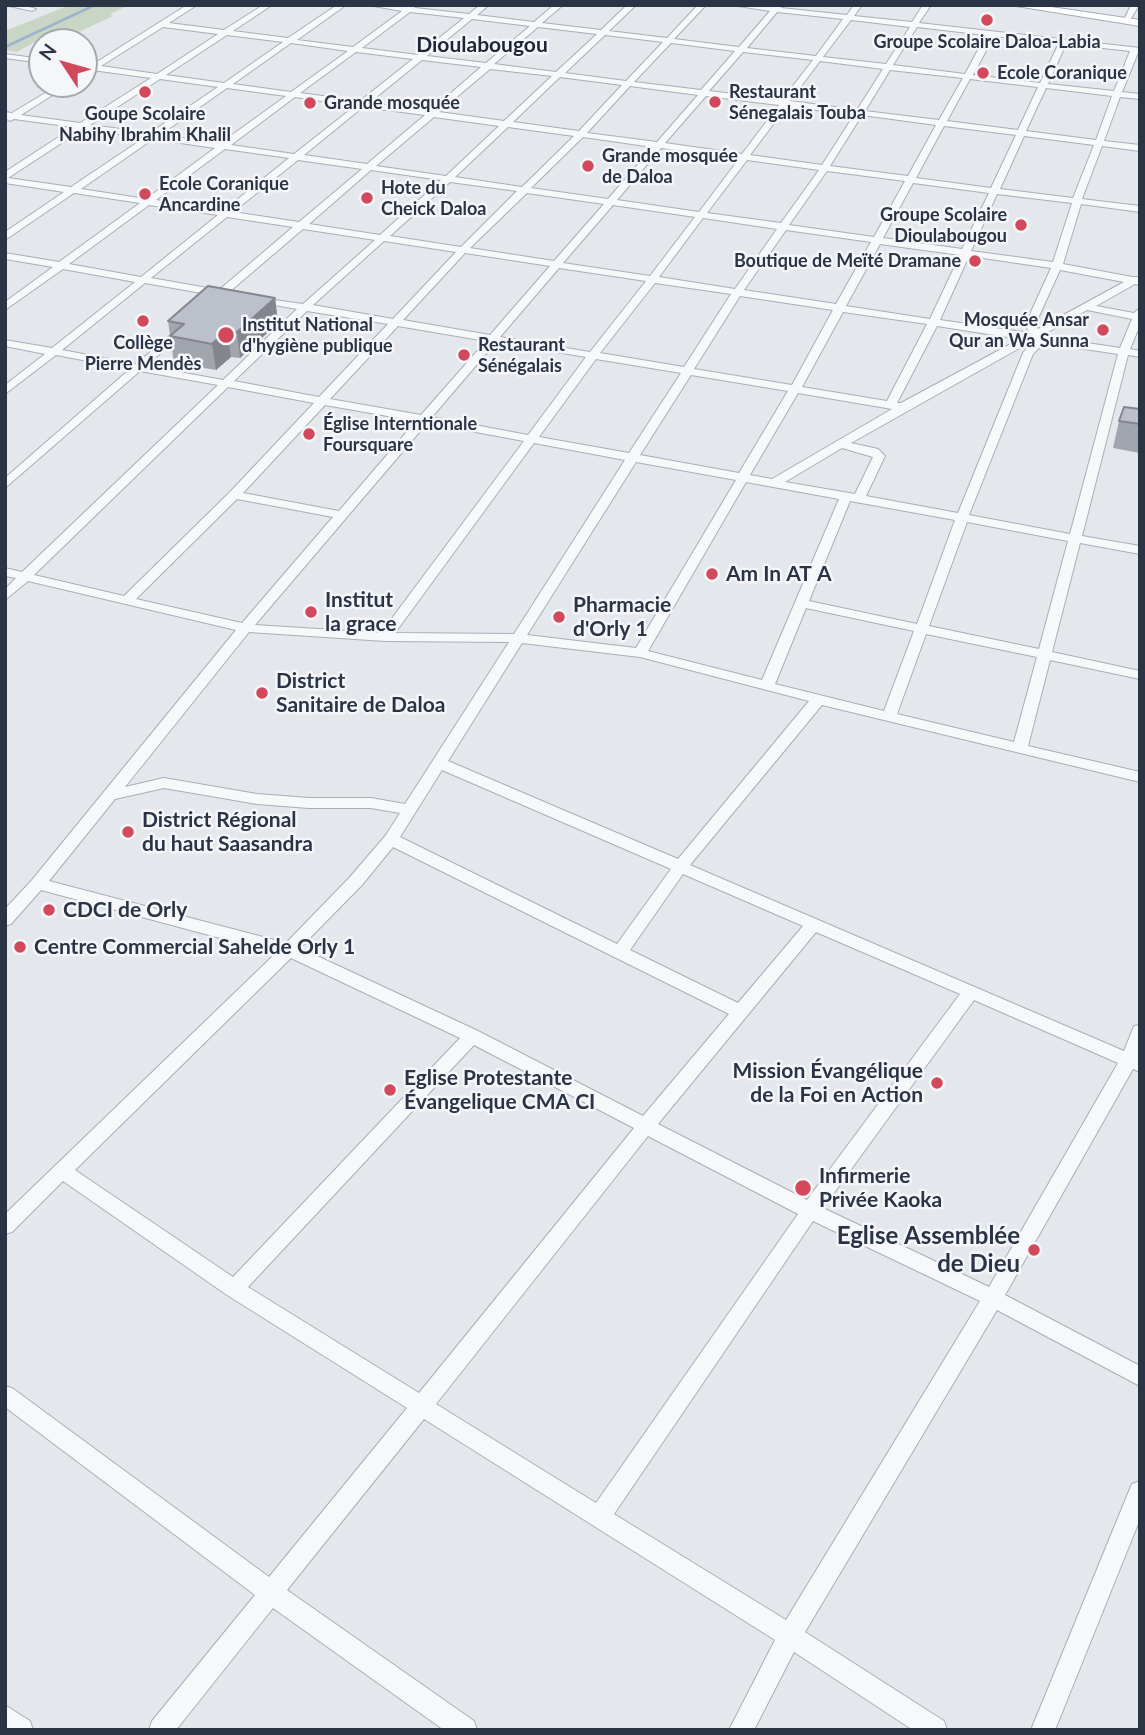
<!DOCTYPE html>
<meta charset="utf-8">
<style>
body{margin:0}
#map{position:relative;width:1145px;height:1735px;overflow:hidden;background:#e4e7ec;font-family:Lato,sans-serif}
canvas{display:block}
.frame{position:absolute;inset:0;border:7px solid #2b3445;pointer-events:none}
.north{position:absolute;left:28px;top:28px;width:70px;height:70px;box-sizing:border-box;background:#f4f6f9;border:2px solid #a4a8b1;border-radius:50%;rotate:306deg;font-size:19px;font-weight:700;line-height:28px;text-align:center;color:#2b3445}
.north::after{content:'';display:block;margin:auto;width:24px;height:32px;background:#d1495b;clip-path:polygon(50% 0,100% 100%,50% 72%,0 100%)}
</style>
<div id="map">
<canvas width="1145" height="1735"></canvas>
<div class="frame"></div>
<div class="north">N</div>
</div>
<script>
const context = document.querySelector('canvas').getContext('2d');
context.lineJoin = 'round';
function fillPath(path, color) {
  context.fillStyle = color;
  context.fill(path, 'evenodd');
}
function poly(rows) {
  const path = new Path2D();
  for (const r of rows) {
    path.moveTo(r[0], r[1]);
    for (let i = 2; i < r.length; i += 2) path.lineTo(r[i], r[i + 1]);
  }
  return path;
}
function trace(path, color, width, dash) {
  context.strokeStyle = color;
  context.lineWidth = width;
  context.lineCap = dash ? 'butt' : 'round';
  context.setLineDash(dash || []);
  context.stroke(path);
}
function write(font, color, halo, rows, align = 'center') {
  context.font = font + ' Lato,sans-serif';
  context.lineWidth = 5;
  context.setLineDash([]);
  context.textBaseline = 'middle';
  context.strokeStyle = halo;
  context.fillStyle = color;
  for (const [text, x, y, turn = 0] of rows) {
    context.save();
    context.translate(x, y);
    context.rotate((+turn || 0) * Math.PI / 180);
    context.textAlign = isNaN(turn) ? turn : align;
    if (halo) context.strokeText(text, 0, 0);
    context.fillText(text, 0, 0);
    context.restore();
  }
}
fillPath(poly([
 [70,5,129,5,110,14,113,16,57,42,38,40,17,52,5,50,5,31]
]), '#c9d6c5');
trace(poly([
 [5,47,95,5]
]), '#9fb4cc', 2.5);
const minor = poly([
 [5,5,22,5,36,9,32,11,5,5],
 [187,5,197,5,169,23,224,30,263,5,272,5,233,31,288,38,337,5,346,5,297,40,353,47,402,11,368,5,414,5,415,8,469,14,480,5,489,5,477,15,534,22,554,5,563,5,542,23,601,30,627,5,636,5,609,31,667,38,698,5,706,5,674,39,739,47,770,11,732,5,783,5,781,8,847,15,854,5,862,5,854,16,912,22,923,5,931,5,919,23,1140,48,1122,92,1140,94,1140,99,1120,97,1104,141,1140,145,1140,151,1102,146,1082,199,1140,206,1140,212,1081,204,1063,264,1132,277,1140,277,1140,285,1135,284,1096,306,1134,313,1140,308,1140,325,1130,349,1140,351,1140,357,1128,355,1082,536,1140,546,1140,554,1080,543,1052,652,1140,671,1140,679,1050,660,1028,746,1140,772,1140,782,822,705,690,865,1124,1051,1134,1026,1140,1025,1140,1072,1133,1069,1005,1295,1140,1366,1140,1386,997,1310,805,1632,944,1721,947,1730,913,1730,794,1652,754,1730,729,1730,775,1640,424,1419,287,1590,474,1721,477,1730,444,1730,273,1608,176,1730,149,1730,152,1721,255,1595,5,1407,5,1386,12,1388,269,1577,407,1408,227,1295,63,1181,12,1232,5,1234,5,1214,276,953,41,890,11,924,5,926,5,909,32,880,236,630,28,581,5,600,5,589,16,578,5,576,5,568,22,572,218,385,140,371,5,488,5,478,130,369,56,355,5,394,5,385,45,354,5,346,5,340,52,348,135,282,63,269,5,310,5,302,53,267,5,259,5,253,59,262,140,203,74,193,5,240,5,232,64,192,5,183,5,172,74,127,14,119,10,121,5,118,5,112,12,113,60,84,70,84,21,115,80,123,151,78,92,70,84,68,84,64,92,65,187,5],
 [410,12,464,18,418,55,362,48,410,12],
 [777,12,843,19,816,56,747,48,777,12],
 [472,19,530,26,486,63,427,56,472,19],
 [851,20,910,27,886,64,823,57,851,20],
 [163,27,218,34,157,74,101,66,163,27],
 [538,27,597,34,556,72,494,64,538,27],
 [917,27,986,35,965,74,893,65,917,27],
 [227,35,283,42,224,83,166,75,227,35],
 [605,35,663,42,626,81,565,73,605,35],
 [994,36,1059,43,1040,83,973,75,994,36],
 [291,43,348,51,291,92,233,84,291,43],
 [671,43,735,51,701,90,634,82,671,43],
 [1066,44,1130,51,1114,91,1048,84,1066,44],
 [356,52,413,59,360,101,300,93,356,52],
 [743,52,813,60,782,100,709,91,743,52],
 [422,60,481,67,430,111,369,103,422,60],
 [820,61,883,69,857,110,790,101,820,61],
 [490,69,552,76,504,121,439,112,490,69],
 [890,70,963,78,939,120,865,111,890,70],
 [560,77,622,85,579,131,513,122,560,77],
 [160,79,218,87,150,133,90,125,160,79],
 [970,79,1038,87,1018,130,947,121,970,79],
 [630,86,698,95,657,142,587,133,630,86],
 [227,88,286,96,221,143,160,135,227,88],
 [1046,88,1112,96,1096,140,1026,131,1046,88],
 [706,96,779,105,742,154,665,143,706,96],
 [295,97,355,106,294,154,231,145,295,97],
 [787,106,854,115,822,165,750,155,787,106],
 [363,107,425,115,367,164,304,155,363,107],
 [862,115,936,125,908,176,830,166,862,115],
 [434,117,499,126,446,176,376,166,434,117],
 [944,126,1016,135,991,188,916,178,944,126],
 [508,127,574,136,522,187,455,177,508,127],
 [83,129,144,138,71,187,8,178,83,129],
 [1024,136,1094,145,1073,198,1000,189,1024,136],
 [583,137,653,147,608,199,531,188,583,137],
 [153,139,215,148,146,199,81,189,153,139],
 [661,148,739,159,699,212,617,200,661,148],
 [225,149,289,158,223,211,156,200,225,149],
 [298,160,362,169,299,222,233,212,298,160],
 [747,160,819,170,781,223,707,213,747,160],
 [371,170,441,180,380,235,309,224,371,170],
 [827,171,905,181,874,237,789,225,827,171],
 [450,182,517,191,461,247,390,236,450,182],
 [913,183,989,193,962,249,883,238,913,183],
 [527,193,604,204,554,261,470,248,527,193],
 [997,194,1072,203,1053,262,971,251,997,194],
 [149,205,218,215,141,277,69,264,149,205],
 [613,205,695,217,650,276,563,263,613,205],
 [227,217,293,227,219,290,151,278,227,217],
 [703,218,777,229,735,289,659,277,703,218],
 [303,229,375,240,303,304,252,297,252,301,297,309,223,380,146,366,189,328,189,324,185,323,136,364,62,350,145,283,213,295,210,299,211,301,219,301,228,296,228,293,303,229],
 [786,230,871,242,836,304,744,290,786,230],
 [384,241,456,252,393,319,313,305,384,241],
 [880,244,960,255,930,319,846,306,880,244],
 [465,253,550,266,490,335,403,320,465,253],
 [969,256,1051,268,1025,325,1030,333,940,320,969,256],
 [559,268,646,281,590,352,500,337,559,268],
 [1060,270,1124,282,1038,329,1035,325,1060,270],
 [655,283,731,294,684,367,600,353,655,283],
 [740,296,833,310,792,385,694,369,740,296],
 [1087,310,1132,319,1120,348,1041,336,1087,310],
 [307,311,388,324,319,397,234,381,307,311],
 [843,312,927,324,887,401,802,387,843,312],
 [398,326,486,341,421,415,330,399,398,326],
 [937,326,1020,339,901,403,897,403,937,326],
 [1032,341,1023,353,958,513,866,496,885,456,878,449,851,443,1032,341],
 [496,342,586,357,528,435,432,417,496,342],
 [1044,343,1118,354,1070,534,969,515,1033,354,1044,343],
 [596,359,681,373,629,453,539,437,596,359],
 [691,375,788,391,739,473,640,455,691,375],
 [228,387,314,403,230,492,124,596,34,575,228,387],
 [798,393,892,409,772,479,750,475,798,393],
 [325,405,416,421,339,511,243,493,325,405],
 [427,423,524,441,381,633,255,625,427,423],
 [534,443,625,460,514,634,395,633,534,443],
 [842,448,873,457,855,494,785,482,842,448],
 [636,462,736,480,636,648,527,635,636,462],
 [746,482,839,499,762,680,648,651,746,482],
 [237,499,333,517,242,623,136,599,237,499],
 [850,501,955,520,917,624,809,601,850,501],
 [967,522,1068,541,1039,649,929,626,967,522],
 [806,608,914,631,884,711,775,684,806,608],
 [249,632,385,641,509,642,405,804,371,798,309,798,257,794,164,778,125,787,249,632],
 [926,634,1037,657,1014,742,897,714,926,634],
 [522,643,640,657,809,701,678,859,448,761,522,643],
 [442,770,671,869,617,944,400,837,442,770],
 [164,788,257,804,309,808,371,808,400,813,386,835,350,877,286,943,49,881,115,799,164,788],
 [393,847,729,1014,643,1116,478,1031,300,948,362,885,393,847],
 [683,874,803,926,738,1003,630,950,683,874],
 [816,932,960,994,807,1200,658,1124,816,932],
 [291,958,460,1038,233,1277,75,1170,291,958],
 [974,1000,1118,1063,989,1287,823,1208,974,1000],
 [474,1045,634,1128,419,1393,248,1287,474,1045],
 [648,1136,798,1214,596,1503,436,1404,648,1136],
 [813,1221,980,1301,786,1620,614,1514,813,1221],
 [1131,5,1139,5,1129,22,1123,22,1131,5],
 [5,54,42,59,42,63,5,58,5,54],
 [1140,1481,1140,1519,1055,1730,1031,1730,1129,1491,1132,1484,1140,1481],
 [5,1705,30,1721,33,1730,5,1730,5,1705]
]);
const major = poly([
 [1010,5,1037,5,1140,20,1140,26,1010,5]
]);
trace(minor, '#a9aeb7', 2);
trace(major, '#a3abb8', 2);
fillPath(minor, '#f7f8fa');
fillPath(major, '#fff');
fillPath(poly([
 [275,298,278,323,240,358,231,357,216,370,174,363,168,321],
 [1140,409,1140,453,1113,448,1119,421]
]), '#a1a5ae');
fillPath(poly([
 [275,298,278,323,240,358,237,332],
 [227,330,231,357,216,370,212,344]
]), '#83868d');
const building = poly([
 [208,286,275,298,237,332,227,330,212,344,170,336,184,324,168,321,208,286],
 [1124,407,1140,409,1140,424,1119,421,1124,407]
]);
fillPath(building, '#bbc0ca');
trace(building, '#83868d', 2);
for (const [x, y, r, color] of [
 [987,20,7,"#d1495b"],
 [983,73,7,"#d1495b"],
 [145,92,7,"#d1495b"],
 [715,102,7,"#d1495b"],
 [310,103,7,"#d1495b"],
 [588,166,7,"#d1495b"],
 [145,194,7,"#d1495b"],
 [367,198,7,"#d1495b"],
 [1021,225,7,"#d1495b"],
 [975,261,7,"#d1495b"],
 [143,321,7,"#d1495b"],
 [1103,330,7,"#d1495b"],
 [226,335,9,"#d1495b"],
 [464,355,7,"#d1495b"],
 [309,434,7,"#d1495b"],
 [712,574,7,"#d1495b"],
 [311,612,7,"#d1495b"],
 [559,617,7,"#d1495b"],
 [262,693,7,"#d1495b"],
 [128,832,7,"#d1495b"],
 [49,910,7,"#d1495b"],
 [20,947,7,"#d1495b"],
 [937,1083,7,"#d1495b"],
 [390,1090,7,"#d1495b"],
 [803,1188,9,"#d1495b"],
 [1034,1250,7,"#d1495b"]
]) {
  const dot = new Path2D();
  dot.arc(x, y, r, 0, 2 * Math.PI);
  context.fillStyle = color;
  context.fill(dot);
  trace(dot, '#f4f6f9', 2.5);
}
write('bold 18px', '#2b3445', '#f4f6f9', [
 ["Groupe Scolaire Daloa-Labia",987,42,"center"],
 ["Ecole Coranique",997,73],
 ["Restaurant",729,92],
 ["Sénegalais Touba",729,113],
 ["Grande mosquée",324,103],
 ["Goupe Scolaire",145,114,"center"],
 ["Nabihy Ibrahim Khalil",145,135,"center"],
 ["Grande mosquée",602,156],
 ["de Daloa",602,177],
 ["Ecole Coranique",159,184],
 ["Ancardine",159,205],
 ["Hote du",381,188],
 ["Cheick Daloa",381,209],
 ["Groupe Scolaire",1007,215,"right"],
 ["Dioulabougou",1007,236,"right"],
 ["Boutique de Meïté Dramane",961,261,"right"],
 ["Mosquée Ansar",1089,320,"right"],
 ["Qur an Wa Sunna",1089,341,"right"],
 ["Institut National",242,325],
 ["d'hygiène publique",242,346],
 ["Collège",143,343,"center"],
 ["Pierre Mendès",143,364,"center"],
 ["Restaurant",478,345],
 ["Sénégalais",478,366],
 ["Église Interntionale",323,424],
 ["Foursquare",323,445]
], 'left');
write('bold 21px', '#1d2536', '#f4f6f9', [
 ["Dioulabougou",482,45]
]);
write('bold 21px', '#2b3445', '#f4f6f9', [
 ["Am In AT A",726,574],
 ["Institut",325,600],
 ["la grace",325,624],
 ["Pharmacie",573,605],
 ["d'Orly 1",573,629],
 ["District",276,681],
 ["Sanitaire de Daloa",276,705],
 ["District Régional",142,820],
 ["du haut Saasandra",142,844],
 ["CDCI de Orly",63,910],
 ["Centre Commercial Sahelde Orly 1",34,947],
 ["Mission Évangélique",923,1071,"right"],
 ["de la Foi en Action",923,1095,"right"],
 ["Eglise Protestante",404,1078],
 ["Évangelique CMA CI",404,1102],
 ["Infirmerie",819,1176],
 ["Privée Kaoka",819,1200]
], 'left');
write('bold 24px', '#2b3445', '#f4f6f9', [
 ["Eglise Assemblée",1020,1236],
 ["de Dieu",1020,1264]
], 'right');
</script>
